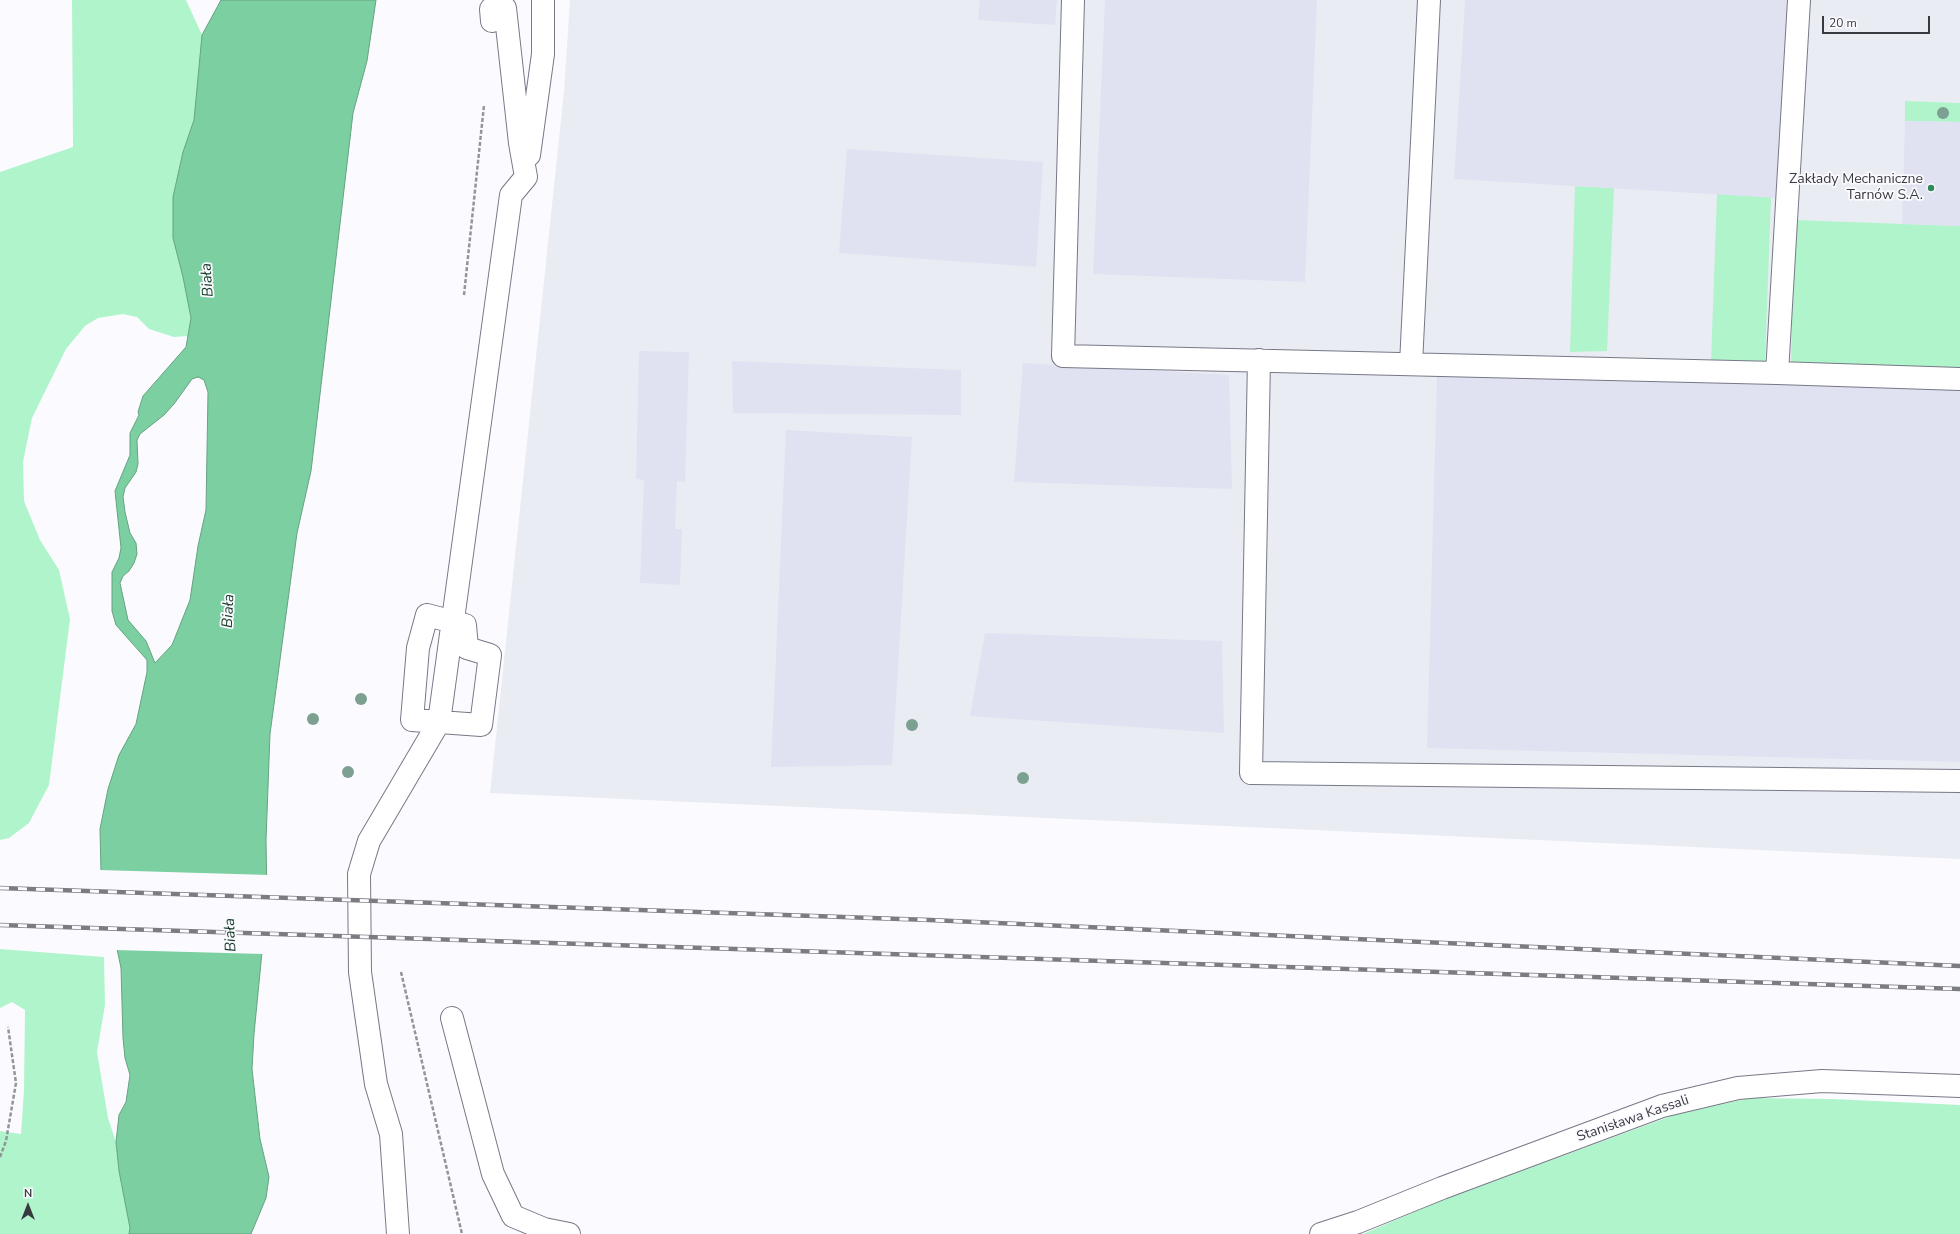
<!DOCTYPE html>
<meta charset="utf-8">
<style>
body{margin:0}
#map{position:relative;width:1960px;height:1234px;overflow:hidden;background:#fbfbff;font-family:"Nunito Sans",sans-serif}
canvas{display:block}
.north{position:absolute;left:8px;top:1186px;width:40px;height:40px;-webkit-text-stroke:3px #fbfbff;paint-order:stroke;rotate:0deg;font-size:11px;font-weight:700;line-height:16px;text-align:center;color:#393a40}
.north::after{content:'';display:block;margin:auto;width:14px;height:18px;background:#393a40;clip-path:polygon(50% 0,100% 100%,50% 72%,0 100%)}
.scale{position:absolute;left:1822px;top:16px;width:108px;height:18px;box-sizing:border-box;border:2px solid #393a40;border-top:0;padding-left:5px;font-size:12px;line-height:14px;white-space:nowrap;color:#393a40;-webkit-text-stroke:3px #fbfbff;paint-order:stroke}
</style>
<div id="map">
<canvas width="1960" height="1234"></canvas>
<div class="north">N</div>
<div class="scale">20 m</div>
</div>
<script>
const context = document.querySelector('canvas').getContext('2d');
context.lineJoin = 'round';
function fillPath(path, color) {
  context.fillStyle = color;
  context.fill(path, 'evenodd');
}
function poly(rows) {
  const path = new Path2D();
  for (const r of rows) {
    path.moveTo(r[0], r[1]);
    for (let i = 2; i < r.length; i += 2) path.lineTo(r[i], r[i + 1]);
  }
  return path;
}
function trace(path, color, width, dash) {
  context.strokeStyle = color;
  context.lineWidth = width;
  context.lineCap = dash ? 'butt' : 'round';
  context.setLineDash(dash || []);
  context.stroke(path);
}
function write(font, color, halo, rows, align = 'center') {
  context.font = font + ' "Nunito Sans",sans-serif';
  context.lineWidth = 3.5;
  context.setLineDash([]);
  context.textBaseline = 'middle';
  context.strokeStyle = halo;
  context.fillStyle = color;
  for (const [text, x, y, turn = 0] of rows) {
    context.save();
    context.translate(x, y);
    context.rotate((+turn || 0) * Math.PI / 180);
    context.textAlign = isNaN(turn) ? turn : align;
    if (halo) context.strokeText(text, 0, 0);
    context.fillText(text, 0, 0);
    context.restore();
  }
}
fillPath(poly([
 [570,0,1960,0,1960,859,490,793,564,91]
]), '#eaecf4');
fillPath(poly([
 [72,0,186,0,202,35,194,120,183,152,173,197,173,238,183,277,191,318,188,336,174,337,149,329,137,317,123,314,98,318,85,326,66,349,32,418,23,462,24,501,40,540,59,570,70,619,49,785,29,823,9,838,0,840,0,172,73,147],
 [1905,101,1960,103,1960,122,1905,121],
 [1575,186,1614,188,1607,351,1570,352],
 [1717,194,1771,197,1765,363,1711,361],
 [1794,220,1960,226,1960,368,1791,364],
 [0,949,104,957,105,1005,97,1052,108,1118,116,1142,119,1171,130,1228,129,1234,0,1234,0,1131,21,1134,24,1090,25,1010,12,1002,0,1008],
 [1750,1098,1833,1099,1960,1105,1960,1234,1363,1234,1435,1203,1674,1115]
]), '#b0f4cc');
const water = poly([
 [221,0,376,0,367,61,353,113,311,471,297,533,270,734,266,840,267,901,254,1034,252,1069,260,1139,269,1177,266,1198,251,1234,129,1234,130,1228,119,1171,116,1142,119,1115,126,1102,130,1075,125,1058,123,1038,121,968,101,872,100,829,108,789,119,755,136,724,147,672,147,660,116,625,112,611,112,572,119,558,121,548,115,491,130,455,130,433,139,415,138,412,143,396,186,347,191,318,183,277,173,238,173,197,183,152,194,120,202,35,221,0],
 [198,377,204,380,208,392,206,510,198,546,190,600,172,645,155,663,146,641,128,620,120,583,123,576,129,571,134,563,137,554,136,543,130,533,125,512,123,497,125,488,136,472,138,464,137,440,140,434,164,415,174,404,192,379,198,377]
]);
fillPath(water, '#7bcfa0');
trace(water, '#67a283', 1);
fillPath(poly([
 [99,870,269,875,269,901,264,954,115,950]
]), '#fbfbff');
fillPath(poly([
 [980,0,1057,0,1055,25,978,20],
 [1105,0,1317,0,1305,282,1093,274],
 [1465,0,1790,0,1779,198,1454,179],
 [1905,121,1960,122,1960,226,1902,224],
 [847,149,1043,162,1036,267,839,253],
 [639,351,689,352,685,482,677,481,675,529,682,529,680,585,640,583,644,480,636,479],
 [732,361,961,370,961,415,733,413],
 [1023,363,1229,375,1232,489,1014,482],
 [1437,374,1960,388,1960,762,1427,748],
 [786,430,912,437,892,765,771,767],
 [985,633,1222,641,1224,733,970,716]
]), '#e0e2f2');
const lane = poly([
 [1073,0,1063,356,1777,373,1960,379],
 [529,155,543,54,543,0],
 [1259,360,1251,773,1960,781],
 [1411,364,1429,0],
 [1777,373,1799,0],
 [427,615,465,625,467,648,490,655,481,725,412,720,418,648,427,615],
 [452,1018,493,1174,513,1216,544,1229,569,1234],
 [398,1234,391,1134,376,1084,360,972,359,874,369,841,439,722,511,195,526,177,520,143,505,8,491,9,492,21]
]);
const street = poly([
 [1321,1234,1358,1222,1442,1188,1662,1106,1738,1088,1822,1081,1960,1086]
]);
trace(lane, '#767886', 24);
trace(street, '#767886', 24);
trace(poly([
 [464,295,484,105],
 [401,972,462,1234],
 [0,1157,6,1141,16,1083,8,1027]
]), '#939499', 2.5, [4, 2]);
trace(lane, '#fff', 22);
trace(street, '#fff', 22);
const rail = poly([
 [0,888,930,920,1960,966],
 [0,925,1960,989]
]);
trace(rail, '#7b7c81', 4.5);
trace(rail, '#fbfbff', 3, [9]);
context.fillStyle = '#7ca091';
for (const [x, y] of [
 [1943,113],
 [361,699],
 [313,719],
 [912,725],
 [348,772],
 [1023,778]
]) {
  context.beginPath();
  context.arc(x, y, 6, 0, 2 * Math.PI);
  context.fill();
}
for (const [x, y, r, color] of [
 [1931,188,4,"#31895d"]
]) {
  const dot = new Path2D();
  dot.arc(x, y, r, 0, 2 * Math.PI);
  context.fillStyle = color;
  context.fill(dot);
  trace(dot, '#fbfbff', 1.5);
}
write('14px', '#393a40', '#fbfbff', [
 ["Zakłady Mechaniczne",1923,180],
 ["Tarnów S.A.",1923,196]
], 'right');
write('14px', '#393a40', '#fbfbff', [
 ["Stanisława Kassali",1633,1119,-19]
]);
write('italic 15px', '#163b28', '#fbfbff', [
 ["Biała",208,280,-94],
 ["Biała",229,611,-87],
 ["Biała",231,935,-93]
]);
</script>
